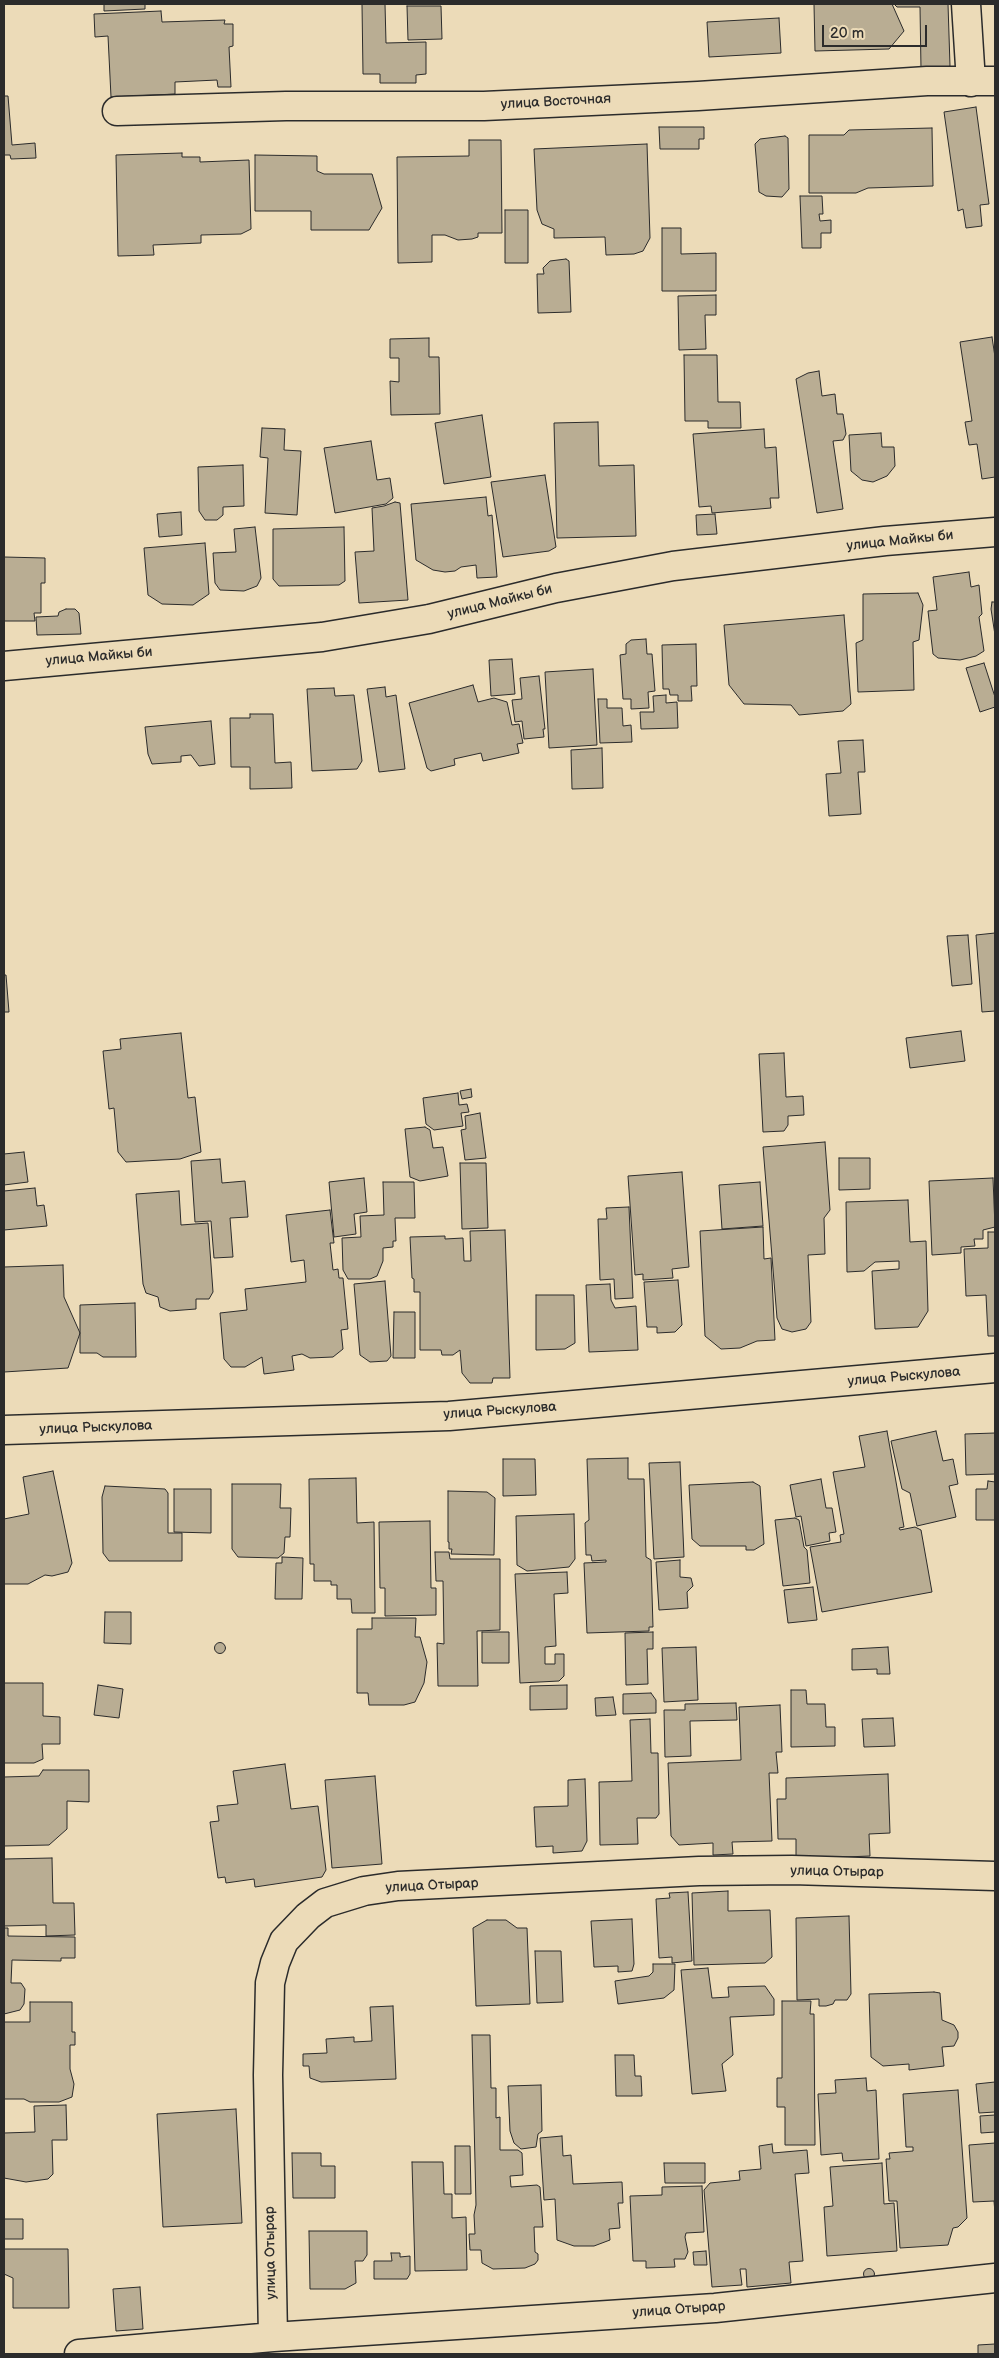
<!DOCTYPE html>
<meta charset="utf-8">
<style>
body{margin:0}
#map{position:relative;width:999px;height:2358px;overflow:hidden;background:#ecdbb8;font-family:"Balsamiq Sans",sans-serif}
canvas{display:block}
.frame{position:absolute;inset:0;border:5px solid #2b2b2b;pointer-events:none}
.scale{position:absolute;left:822px;top:25px;width:105px;height:22px;box-sizing:border-box;border:2px solid #2b2b2b;border-top:0;padding-left:6px;font-size:15px;line-height:18px;white-space:nowrap;color:#2b2b2b;-webkit-text-stroke:4px #ecdbb8;paint-order:stroke}
</style>
<div id="map">
<canvas width="999" height="2358"></canvas>
<div class="frame"></div>
<div class="scale">20 m</div>
</div>
<script>
const context = document.querySelector('canvas').getContext('2d');
context.lineJoin = 'round';
function fillPath(path, color) {
  context.fillStyle = color;
  context.fill(path, 'evenodd');
}
function poly(rows) {
  const path = new Path2D();
  for (const r of rows) {
    if (r.length === 3) {
      path.moveTo(r[0] + r[2], r[1]);
      path.arc(r[0], r[1], r[2], 0, 2 * Math.PI);
      continue;
    }
    path.moveTo(r[0], r[1]);
    for (let i = 2; i < r.length; i += 2) path.lineTo(r[i], r[i + 1]);
  }
  return path;
}
function trace(path, color, width, dash) {
  context.strokeStyle = color;
  context.lineWidth = width;
  context.lineCap = dash ? 'butt' : 'round';
  context.setLineDash(dash || []);
  context.stroke(path);
}
function write(font, color, halo, rows, align = 'center') {
  context.font = font + ' "Balsamiq Sans",sans-serif';
  context.lineWidth = 4.5;
  context.setLineDash([]);
  context.textBaseline = 'middle';
  context.strokeStyle = halo;
  context.fillStyle = color;
  for (const [text, x, y, turn = 0] of rows) {
    context.save();
    context.translate(x, y);
    context.rotate((+turn || 0) * Math.PI / 180);
    context.textAlign = isNaN(turn) ? turn : align;
    if (halo) context.strokeText(text, 0, 0);
    context.fillText(text, 0, 0);
    context.restore();
  }
}
const building = poly([
 [104,4,145,4,145,9,104,11,104,4],
 [362,4,385,4,386,43,426,42,426,74,416,75,416,83,380,83,380,74,363,74,362,4],
 [814,4,892,4,904,31,889,49,815,51,814,4],
 [894,4,948,4,950,66,945,69,921,69,920,7,897,7,894,4],
 [407,6,441,6,442,39,408,40,407,6],
 [161,11,162,22,225,20,224,24,233,24,233,46,229,47,231,87,218,87,217,80,175,82,175,94,111,97,108,36,95,37,94,14,161,11],
 [779,18,781,53,709,57,707,22,779,18],
 [4,96,8,96,12,145,35,143,36,158,11,159,10,155,4,155,4,96],
 [976,107,989,204,980,205,982,226,966,228,963,209,958,211,944,112,976,107],
 [659,127,704,127,704,139,699,139,699,149,660,149,659,127],
 [932,128,933,186,868,188,856,193,809,193,809,135,844,135,849,130,932,128],
 [785,136,788,138,789,189,782,197,766,196,759,192,755,144,760,139,785,136],
 [469,140,501,140,502,233,478,233,478,237,472,239,458,240,445,235,432,235,432,262,398,263,397,157,469,156,469,140],
 [647,144,650,238,643,251,634,254,606,255,605,237,554,238,554,229,542,224,537,210,534,149,647,144],
 [182,153,182,157,200,157,200,162,249,160,251,229,241,234,201,235,201,243,153,245,154,255,118,256,116,155,182,153],
 [255,155,317,156,317,171,324,174,372,174,382,208,369,230,311,230,311,211,255,211,255,155],
 [800,196,822,196,823,214,819,214,820,221,831,220,831,233,821,233,821,248,802,248,800,196],
 [505,210,528,210,528,263,505,263,505,210],
 [662,228,681,228,681,254,716,253,716,291,662,291,662,228],
 [566,259,569,261,571,312,538,313,537,274,544,274,543,268,550,261,566,259],
 [716,295,716,315,705,315,706,349,679,350,678,296,716,295],
 [992,337,995,357,995,477,982,479,977,444,969,445,965,422,972,421,960,342,992,337],
 [429,338,429,357,439,357,440,414,391,415,390,381,399,382,399,358,390,358,390,339,429,338],
 [684,355,717,355,718,402,740,402,741,428,708,428,708,421,685,421,684,355],
 [819,371,822,396,835,394,837,414,843,414,846,434,843,440,833,441,843,509,817,513,796,379,808,373,819,371],
 [482,415,491,477,444,484,435,423,482,415],
 [598,422,599,466,634,465,636,536,557,538,554,423,598,422],
 [262,428,285,429,284,450,301,451,297,515,265,513,268,458,260,457,262,428],
 [764,429,765,448,776,447,779,498,770,498,771,508,712,513,711,506,699,507,693,434,764,429],
 [881,433,882,447,894,447,895,466,887,476,873,482,862,480,851,471,849,435,881,433],
 [371,441,377,480,390,478,393,498,386,504,335,513,324,448,371,441],
 [243,465,244,506,223,507,223,515,217,520,205,520,199,511,198,467,243,465],
 [545,475,556,547,549,551,503,557,491,482,545,475],
 [486,497,488,516,492,515,497,577,477,578,476,565,461,567,455,571,445,572,433,570,416,560,411,504,486,497],
 [395,502,400,503,408,600,359,603,355,552,374,551,372,508,384,506,395,502],
 [181,512,182,535,159,537,157,514,181,512],
 [715,514,717,534,697,535,696,515,715,514],
 [255,527,261,578,257,586,244,591,220,590,215,583,213,553,236,552,234,529,255,527],
 [344,527,345,581,339,585,279,586,273,579,273,529,344,527],
 [205,543,209,594,193,605,162,604,148,595,144,548,205,543],
 [4,557,45,558,45,583,41,583,41,613,34,613,35,621,4,621,4,557],
 [969,572,971,587,979,585,982,614,979,617,984,651,976,656,960,660,938,658,933,654,928,611,937,610,933,577,969,572],
 [918,593,923,605,919,640,913,642,914,690,858,692,856,643,863,640,863,594,918,593],
 [992,602,995,602,995,635,991,609,992,602],
 [66,609,75,609,79,613,81,634,37,635,36,617,58,616,59,612,66,609],
 [844,615,851,704,843,711,799,715,791,705,744,704,729,685,724,625,844,615],
 [646,639,647,654,652,654,655,691,648,692,649,708,631,709,631,699,623,699,620,655,626,654,626,644,631,640,646,639],
 [696,644,697,686,691,686,692,701,678,701,678,695,670,695,669,689,663,689,662,645,696,644],
 [512,659,515,694,491,696,489,660,512,659],
 [984,663,995,697,995,707,980,712,966,668,984,663],
 [593,669,597,745,549,748,545,672,593,669],
 [539,676,545,729,543,729,544,737,524,739,522,721,515,722,512,700,522,699,520,678,539,676],
 [473,685,478,702,494,698,507,702,512,725,519,724,523,743,517,744,519,753,483,761,481,753,454,759,455,765,431,771,427,768,409,703,473,685],
 [385,687,386,697,396,695,405,769,379,772,367,689,385,687],
 [334,688,335,696,354,695,362,761,357,769,312,771,307,689,334,688],
 [666,695,666,703,677,702,678,728,641,729,640,712,654,712,653,696,666,695],
 [598,699,607,699,607,708,622,708,623,726,631,725,632,742,600,743,598,699],
 [250,714,273,714,275,763,291,762,292,788,250,789,250,767,231,767,230,718,250,718,250,714],
 [211,721,215,764,199,766,191,755,181,756,181,762,152,764,148,754,145,727,211,721],
 [863,740,865,772,858,772,861,814,829,816,826,774,841,773,838,741,863,740],
 [602,748,603,788,572,789,571,750,602,748],
 [995,933,995,1011,982,1012,976,935,995,933],
 [968,935,972,984,952,986,947,936,968,935],
 [4,975,6,975,9,1012,4,1012,4,975],
 [961,1031,965,1061,910,1068,906,1038,961,1031],
 [181,1033,188,1098,195,1097,201,1152,180,1159,126,1162,118,1152,114,1108,109,1109,103,1051,121,1049,120,1039,181,1033],
 [784,1053,786,1097,803,1096,804,1115,788,1116,788,1125,784,1131,763,1132,759,1054,784,1053],
 [471,1089,472,1097,462,1099,460,1091,471,1089],
 [458,1093,459,1105,467,1104,469,1112,461,1113,463,1126,434,1130,426,1124,423,1098,458,1093],
 [480,1113,486,1158,465,1160,461,1130,466,1129,465,1116,480,1113],
 [425,1127,430,1130,433,1148,443,1147,448,1176,420,1181,410,1177,405,1129,425,1127],
 [825,1142,830,1210,824,1218,825,1254,808,1255,811,1322,806,1329,792,1332,782,1329,777,1318,763,1147,825,1142],
 [24,1152,28,1182,4,1185,4,1154,24,1152],
 [839,1158,870,1158,870,1189,839,1190,839,1158],
 [220,1159,222,1183,245,1181,248,1217,230,1218,233,1257,214,1258,211,1221,195,1222,191,1161,220,1159],
 [460,1163,486,1163,488,1228,462,1229,460,1163],
 [682,1172,689,1267,672,1269,673,1278,643,1280,643,1274,635,1275,628,1176,682,1172],
 [364,1178,367,1212,354,1214,356,1234,334,1237,329,1182,364,1178],
 [993,1178,995,1227,983,1230,983,1239,974,1239,975,1246,961,1247,961,1253,932,1255,929,1181,993,1178],
 [383,1182,414,1182,415,1218,395,1218,396,1241,393,1241,393,1247,383,1248,383,1261,377,1276,370,1279,348,1279,343,1270,342,1238,361,1237,360,1216,384,1215,383,1182],
 [760,1182,763,1226,722,1229,719,1185,760,1182],
 [35,1188,37,1206,44,1205,47,1226,4,1230,4,1191,35,1188],
 [179,1191,181,1225,208,1223,213,1292,209,1299,196,1299,196,1309,170,1311,160,1307,158,1297,146,1293,143,1284,136,1194,179,1191],
 [908,1200,910,1242,926,1241,928,1311,918,1327,875,1329,872,1271,899,1269,899,1261,875,1262,864,1271,847,1272,846,1202,908,1200],
 [629,1207,633,1298,615,1299,614,1279,600,1280,598,1219,607,1219,606,1208,629,1207],
 [330,1210,334,1243,330,1243,333,1270,338,1269,339,1278,343,1278,348,1329,341,1330,343,1349,333,1357,310,1358,302,1354,292,1356,294,1370,264,1374,262,1357,245,1367,231,1367,224,1359,220,1313,247,1310,245,1289,306,1282,304,1260,291,1262,286,1215,330,1210],
 [763,1227,764,1259,771,1258,775,1340,757,1341,740,1348,721,1349,705,1336,700,1231,763,1227],
 [505,1230,510,1378,493,1378,492,1383,470,1383,462,1373,460,1350,453,1355,442,1355,441,1350,420,1350,420,1292,414,1292,414,1279,412,1278,410,1237,445,1236,445,1239,463,1238,464,1261,471,1261,470,1231,505,1230],
 [988,1232,995,1232,995,1336,988,1336,986,1295,966,1296,964,1249,988,1248,988,1232],
 [63,1265,64,1297,80,1333,68,1368,4,1372,4,1267,63,1265],
 [678,1280,682,1325,675,1332,657,1333,657,1327,647,1327,644,1282,678,1280],
 [385,1281,391,1356,387,1361,370,1362,360,1355,354,1284,385,1281],
 [610,1284,611,1300,615,1308,636,1306,638,1350,589,1352,586,1285,610,1284],
 [536,1295,574,1295,575,1343,565,1349,536,1350,536,1295],
 [135,1303,136,1357,103,1357,97,1353,80,1353,80,1305,135,1303],
 [394,1312,415,1312,415,1358,393,1358,394,1312],
 [887,1431,904,1527,899,1528,900,1530,915,1527,921,1530,932,1592,822,1612,810,1547,841,1542,840,1535,844,1534,833,1472,865,1467,859,1436,887,1431],
 [936,1431,943,1461,953,1459,958,1484,949,1486,956,1517,917,1526,910,1493,902,1489,891,1441,936,1431],
 [995,1433,995,1474,966,1475,965,1434,995,1433],
 [628,1458,628,1479,644,1479,646,1557,651,1560,653,1627,649,1627,649,1631,587,1633,584,1563,606,1562,606,1560,592,1561,591,1555,586,1555,585,1523,589,1520,587,1459,628,1458],
 [503,1459,535,1459,536,1495,503,1496,503,1459],
 [680,1462,684,1557,654,1559,649,1463,680,1462],
 [53,1471,72,1563,68,1572,52,1576,45,1575,28,1584,4,1584,4,1519,29,1514,23,1477,53,1471],
 [356,1478,357,1523,374,1522,375,1613,352,1613,351,1599,337,1599,337,1585,331,1585,331,1581,314,1581,314,1564,310,1564,309,1479,356,1478],
 [821,1479,826,1508,832,1508,836,1532,829,1533,830,1541,806,1546,801,1516,796,1517,790,1485,821,1479],
 [988,1481,995,1482,995,1520,976,1520,976,1489,987,1489,988,1481],
 [753,1482,760,1486,764,1544,754,1550,746,1550,746,1546,700,1546,692,1539,689,1485,753,1482],
 [232,1484,281,1484,280,1508,291,1508,290,1537,285,1537,284,1553,278,1558,238,1557,232,1549,232,1484],
 [105,1486,165,1489,168,1493,168,1533,182,1533,182,1561,109,1561,103,1553,102,1497,105,1486],
 [174,1489,211,1489,211,1533,174,1532,174,1489],
 [448,1491,487,1492,495,1498,494,1555,451,1554,452,1549,449,1549,449,1542,448,1542,448,1491],
 [574,1514,575,1559,569,1567,527,1571,517,1565,516,1516,574,1514],
 [795,1518,799,1520,804,1547,807,1550,810,1583,783,1586,775,1520,795,1518],
 [430,1521,431,1588,436,1588,436,1615,385,1616,385,1588,380,1588,379,1522,430,1521],
 [435,1552,449,1552,450,1559,500,1559,500,1630,477,1631,478,1686,438,1686,437,1643,444,1644,443,1581,436,1581,435,1552],
 [282,1557,303,1558,302,1599,275,1599,276,1563,282,1563,282,1557],
 [680,1560,680,1577,691,1578,693,1586,687,1592,688,1608,659,1610,656,1562,680,1560],
 [567,1572,568,1593,554,1594,556,1646,545,1647,545,1664,555,1664,555,1654,564,1654,564,1676,559,1681,520,1683,515,1574,567,1572],
 [813,1587,817,1620,788,1623,784,1590,813,1587],
 [105,1612,131,1612,131,1644,104,1643,105,1612],
 [372,1618,416,1618,415,1637,420,1637,427,1662,424,1683,415,1702,404,1705,369,1705,368,1693,357,1693,357,1629,372,1629,372,1618],
 [482,1632,509,1632,509,1663,482,1663,482,1632],
 [653,1632,653,1649,647,1649,648,1684,626,1685,625,1633,653,1632],
 [220,1648,5.5],
 [696,1647,698,1700,664,1702,662,1648,696,1647],
 [888,1647,890,1674,877,1674,877,1669,852,1670,852,1649,888,1647],
 [4,1683,43,1683,43,1716,60,1717,60,1744,42,1744,43,1759,34,1763,4,1763,4,1683],
 [98,1685,123,1689,119,1718,94,1715,98,1685],
 [567,1685,567,1709,530,1710,530,1686,567,1685],
 [791,1690,806,1690,807,1704,825,1704,826,1727,835,1727,835,1746,791,1747,791,1690],
 [651,1693,656,1700,656,1713,623,1714,623,1694,651,1693],
 [613,1697,616,1715,596,1716,595,1698,613,1697],
 [736,1703,737,1720,690,1721,691,1756,665,1757,664,1710,685,1710,685,1704,736,1703],
 [780,1705,782,1752,776,1752,778,1773,769,1773,772,1841,732,1842,733,1854,713,1855,713,1843,679,1845,671,1836,668,1763,741,1760,739,1707,780,1705],
 [893,1718,895,1746,864,1747,862,1719,893,1718],
 [650,1719,651,1753,658,1753,659,1814,656,1818,637,1818,638,1844,600,1845,599,1782,632,1781,630,1720,650,1719],
 [285,1764,291,1809,318,1806,326,1870,322,1877,255,1887,254,1879,226,1883,225,1877,218,1878,210,1822,219,1821,217,1806,238,1804,233,1771,285,1764],
 [43,1770,89,1770,89,1802,67,1801,67,1829,49,1845,4,1846,4,1777,39,1776,43,1770],
 [888,1774,890,1833,869,1834,870,1856,796,1859,796,1839,778,1839,777,1799,786,1799,786,1778,888,1774],
 [375,1776,382,1864,332,1868,325,1780,375,1776],
 [585,1779,587,1841,582,1851,553,1853,553,1846,536,1847,534,1807,568,1806,568,1780,585,1779],
 [52,1858,53,1903,74,1903,75,1935,46,1936,46,1925,4,1926,4,1859,52,1858],
 [728,1891,728,1911,770,1910,772,1957,765,1963,694,1965,692,1893,728,1891],
 [688,1892,692,1961,672,1963,672,1957,659,1958,656,1899,670,1898,669,1893,688,1892],
 [849,1916,851,1994,847,2000,835,2000,833,2004,826,2006,819,2006,819,1999,797,2000,796,1918,849,1916],
 [632,1919,634,1964,632,1971,618,1972,618,1966,594,1967,591,1921,632,1919],
 [487,1920,506,1920,517,1928,527,1928,530,2004,476,2006,473,1928,487,1920],
 [4,1928,8,1928,8,1936,75,1937,75,1958,61,1958,61,1961,12,1960,11,1983,21,1983,25,1989,24,2004,20,2010,4,2014,4,1928],
 [535,1951,561,1951,563,2002,537,2003,535,1951],
 [653,1964,675,1964,674,1990,664,1998,618,2004,615,1981,649,1976,653,1972,653,1964],
 [708,1968,712,1998,729,1997,728,1987,765,1986,774,1999,774,2015,730,2017,733,2055,722,2064,726,2091,692,2094,681,1970,708,1968],
 [934,1992,940,1993,942,2020,954,2025,958,2032,958,2038,954,2046,942,2047,944,2066,909,2070,909,2064,883,2066,871,2057,869,1994,934,1992],
 [782,2001,811,2001,810,2014,814,2014,815,2145,785,2145,785,2107,777,2107,777,2078,782,2078,782,2001],
 [30,2002,72,2002,72,2032,75,2032,75,2045,70,2045,70,2069,74,2084,72,2097,59,2102,30,2102,24,2099,4,2099,4,2022,30,2022,30,2002],
 [393,2006,396,2079,321,2082,310,2078,309,2066,303,2066,303,2054,327,2053,326,2039,354,2037,354,2042,372,2041,370,2007,393,2006],
 [472,2035,490,2035,491,2088,496,2088,496,2118,500,2117,500,2150,518,2150,522,2153,523,2175,510,2176,511,2187,537,2185,540,2187,543,2227,534,2227,535,2252,538,2254,538,2260,535,2264,525,2268,493,2269,482,2263,481,2250,470,2250,469,2234,475,2234,474,2215,476,2205,472,2035],
 [615,2055,634,2055,635,2076,641,2076,642,2096,616,2096,615,2055],
 [866,2078,867,2091,876,2090,879,2159,843,2161,842,2153,821,2155,818,2094,836,2093,835,2080,866,2078],
 [995,2082,995,2112,979,2113,976,2084,995,2082],
 [541,2085,542,2131,538,2134,536,2147,521,2149,514,2143,510,2131,508,2086,541,2085],
 [958,2090,967,2218,958,2227,953,2228,948,2245,900,2248,897,2201,889,2201,886,2159,890,2159,889,2153,913,2151,913,2147,906,2147,903,2094,958,2090],
 [66,2105,67,2140,52,2140,53,2174,48,2179,26,2182,4,2178,4,2133,35,2132,34,2106,66,2105],
 [236,2109,242,2223,163,2227,157,2114,236,2109],
 [995,2115,995,2132,981,2133,980,2116,995,2115],
 [562,2136,563,2156,571,2155,573,2184,622,2182,623,2203,618,2203,620,2228,609,2229,610,2240,594,2246,574,2246,557,2240,555,2199,544,2200,540,2138,562,2136],
 [995,2143,995,2213,994,2201,973,2202,969,2145,995,2143],
 [772,2144,773,2153,807,2150,809,2173,795,2174,803,2261,789,2262,791,2283,747,2287,746,2269,740,2269,742,2285,712,2287,704,2190,710,2183,740,2180,739,2171,761,2169,759,2146,772,2144],
 [455,2146,470,2146,471,2194,455,2194,455,2146],
 [292,2153,321,2153,321,2166,335,2166,335,2198,293,2198,292,2153],
 [412,2162,443,2162,444,2194,452,2194,452,2218,466,2217,467,2270,415,2271,412,2162],
 [664,2163,705,2163,705,2183,665,2183,664,2163],
 [882,2163,884,2204,894,2203,897,2251,827,2256,824,2207,833,2206,830,2167,882,2163],
 [702,2186,704,2232,686,2233,685,2237,688,2252,685,2259,674,2259,675,2267,646,2268,646,2261,633,2261,630,2196,662,2195,662,2187,702,2186],
 [4,2219,23,2219,23,2239,4,2239,4,2219],
 [309,2231,367,2231,367,2255,363,2261,355,2261,356,2283,345,2289,310,2289,309,2231],
 [4,2249,68,2249,69,2308,13,2308,13,2278,4,2274,4,2249],
 [706,2251,707,2265,694,2265,693,2252,706,2251],
 [391,2253,400,2253,400,2257,410,2256,410,2274,407,2279,374,2279,374,2261,392,2261,391,2253],
 [869,2274,5.5],
 [140,2287,143,2329,116,2331,113,2289,140,2287],
 [995,2344,995,2354,978,2354,978,2345,995,2344]
]);
fillPath(building, '#b9ad93');
trace(building, '#2b2b2b', 1);
const street = poly([
 [966,4,971,82],
 [117,111,286,106,484,106,698,96,927,81,995,81],
 [4,666,322,637,429,619,556,588,673,566,885,541,995,532],
 [4,1430,449,1416,995,1368],
 [273,2337,268,2075,270,1983,275,1963,284,1941,308,1916,325,1903,364,1891,398,1886,699,1871,792,1870,995,1876],
 [79,2354,273,2337,715,2308,995,2278]
]);
trace(street, '#2b2b2b', 31);
trace(street, '#ecdbb8', 28);
write('14px', '#2b2b2b', '#ecdbb8', [
 ["улица Восточная",556,102,-3],
 ["улица Майкы би",900,541,-6],
 ["улица Майкы би",500,602,-14],
 ["улица Майкы би",99,657,-5],
 ["улица Рыскулова",904,1377,-5],
 ["улица Рыскулова",500,1411,-4],
 ["улица Рыскулова",96,1428,-2],
 ["улица Отырар",837,1872,1],
 ["улица Отырар",432,1886,-3],
 ["улица Отырар",271,2253,-91],
 ["улица Отырар",679,2310,-4]
]);
</script>
